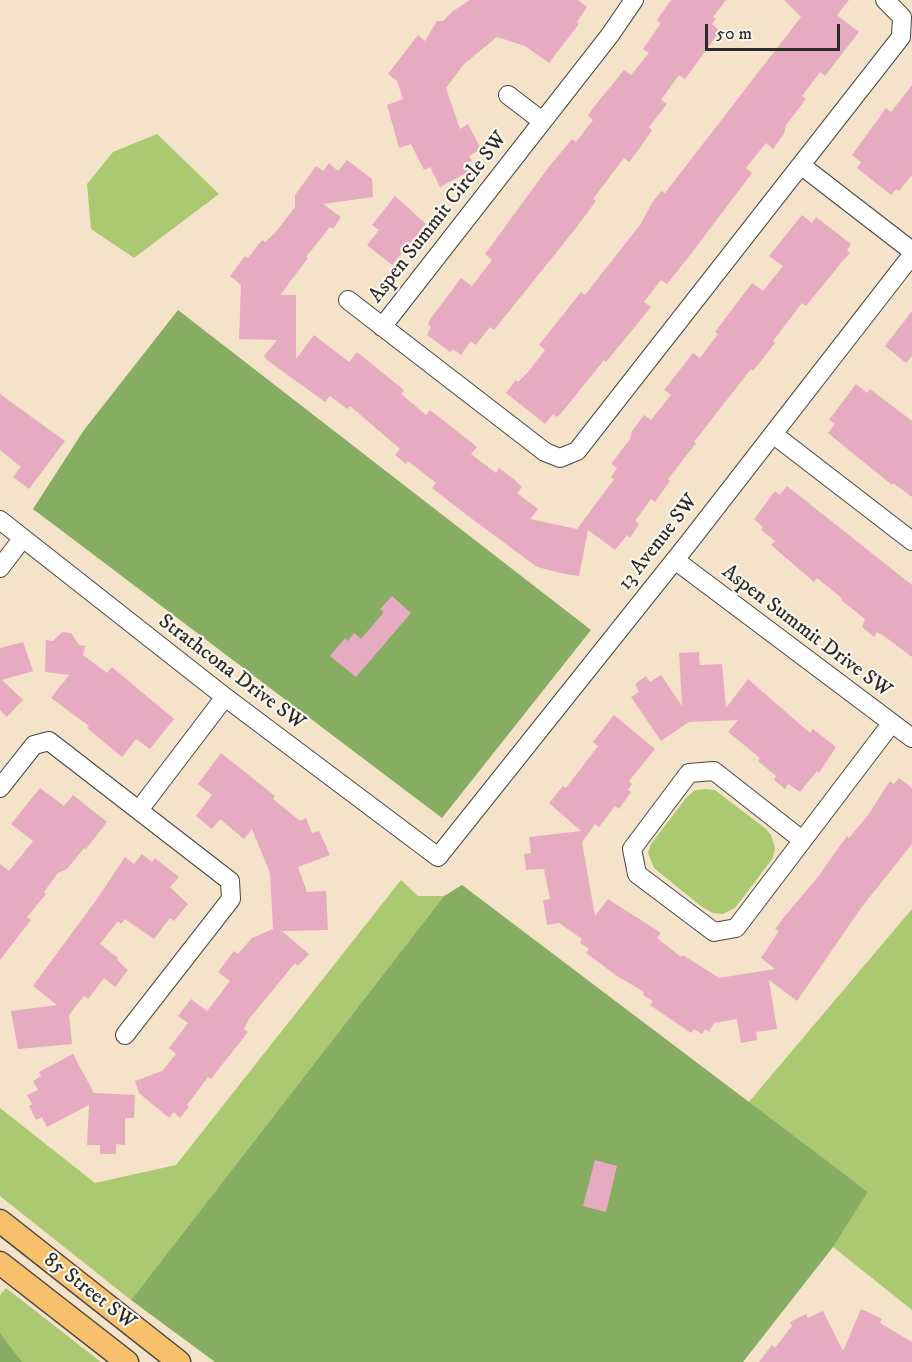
<!DOCTYPE html>
<style>
body{margin:0}
#map{position:relative;width:912px;height:1362px;overflow:hidden;background:#f4e3c9;font-family:"IM FELL DW Pica",serif}
canvas{display:block}
.scale{position:absolute;left:705px;top:24px;width:135px;height:27px;box-sizing:border-box;border:3px solid #2b2b2b;border-top:0;padding-left:8px;font-size:18px;line-height:21px;white-space:nowrap;color:#2b2b2b;-webkit-text-stroke:4px #fbf7ec;paint-order:stroke}
</style>
<div id="map">
<canvas width="912" height="1362"></canvas>
<div class="scale">50 m</div>
</div>
<script>
const context = document.querySelector('canvas').getContext('2d');
context.lineJoin = 'round';
function fillPath(path, color) {
  context.fillStyle = color;
  context.fill(path, 'evenodd');
}
function poly(rows) {
  const path = new Path2D();
  for (const r of rows) {
    path.moveTo(r[0], r[1]);
    for (let i = 2; i < r.length; i += 2) path.lineTo(r[i], r[i + 1]);
  }
  return path;
}
function trace(path, color, width, dash) {
  context.strokeStyle = color;
  context.lineWidth = width;
  context.lineCap = dash ? 'butt' : 'round';
  context.setLineDash(dash || []);
  context.stroke(path);
}
function write(font, color, halo, rows, align = 'center') {
  context.font = font + ' "IM FELL DW Pica",serif';
  context.lineWidth = 4.5;
  context.setLineDash([]);
  context.textBaseline = 'middle';
  context.strokeStyle = halo;
  context.fillStyle = color;
  for (const [text, x, y, turn = 0] of rows) {
    context.save();
    context.translate(x, y);
    context.rotate((+turn || 0) * Math.PI / 180);
    context.textAlign = isNaN(turn) ? turn : align;
    if (halo) context.strokeText(text, 0, 0);
    context.fillText(text, 0, 0);
    context.restore();
  }
}
fillPath(poly([
 [157,134,219,194,134,258,91,229,87,184,113,152],
 [706,789,715,790,766,829,771,835,775,848,773,858,735,908,723,914,713,913,702,907,654,868,648,853,651,844,686,798,695,790],
 [401,880,418,896,444,896,131,1300,0,1196,0,1108,95,1183,176,1165],
 [912,909,912,1310,833,1247,868,1192,748,1103],
 [6,1288,101,1362,0,1362,0,1295]
]), '#aac970');
fillPath(poly([
 [178,310,591,630,442,818,33,509,84,430],
 [462,885,868,1192,833,1247,743,1362,215,1362,131,1300,444,896],
 [0,1333,8,1344,22,1362,0,1362]
]), '#87ad62');
fillPath(poly([
 [470,0,578,0,587,7,577,22,579,24,549,63,525,46,497,37,464,64,446,88,460,129,468,124,481,149,469,156,472,161,466,164,470,171,440,187,430,167,424,170,411,144,399,148,387,105,403,99,397,81,388,74,418,35,425,41,437,21,443,21,453,11],
 [671,0,726,0,713,17,716,19,712,24,720,31,685,79,679,75,661,100,667,104,649,127,652,130,640,148,629,162,624,158,593,199,596,201,576,228,494,330,490,327,476,345,471,341,461,355,453,349,450,352,427,335,431,327,428,324,431,318,461,278,472,286,492,260,485,254,548,168,572,139,576,142,593,120,588,116,593,108,624,70,631,75,649,53,643,49,661,23,657,20],
 [784,0,849,0,837,15,859,32,825,76,820,72,802,96,806,99,786,125,784,134,773,149,766,143,746,168,752,173,687,259,667,284,661,280,644,302,651,307,638,323,606,362,604,360,563,411,557,417,553,414,545,424,506,393,516,380,518,382,528,372,545,350,539,345,581,292,585,295,606,268,640,225,652,203,661,191,665,193,801,17],
 [912,85,912,175,899,191,896,189,891,195,857,168,861,162,852,155,886,108,891,112],
 [347,160,372,179,373,197,323,204,341,217,333,229,330,227,306,257,308,258,280,295,296,295,296,359,314,335,349,362,357,352,404,390,401,394,426,415,430,410,477,447,471,454,496,473,499,468,515,480,522,487,517,493,538,509,530,519,577,529,614,479,611,477,617,468,611,464,630,439,632,431,644,415,651,420,671,395,664,390,693,353,700,358,718,334,715,332,752,283,763,291,783,266,769,256,802,215,812,223,816,217,851,244,847,250,850,253,841,263,806,306,802,303,773,341,775,343,753,371,751,369,694,442,696,443,668,479,670,481,655,502,651,499,635,521,639,524,630,538,627,535,615,550,588,530,579,576,565,574,537,567,468,516,432,488,436,483,408,461,406,464,395,455,400,449,350,406,347,409,330,396,325,402,267,360,264,356,277,340,239,339,241,285,230,276,245,256,248,258,262,240,265,242,275,233,295,207,295,195,316,166,323,171,329,163,338,171],
 [395,196,426,224,392,265,367,245,379,230,372,225],
 [912,311,912,356,906,363,885,346],
 [856,384,867,393,870,389,912,421,912,497,893,483,892,485,828,433,835,424,829,420],
 [0,394,65,441,29,489,13,477,21,467,0,450],
 [787,486,912,585,912,657,884,636,877,632,874,637,862,627,865,619,841,600,843,599,817,578,814,582,771,545,775,541,761,530,763,527,754,519,775,491,780,495],
 [392,596,411,613,356,677,330,656,345,638,348,641,354,633,361,639,384,612,380,609],
 [62,632,71,633,79,645,85,646,83,655,107,673,112,667,174,719,150,749,136,739,122,757,87,728,89,726,51,698,69,675,45,672,46,640,53,641],
 [23,642,33,671,2,680,23,700,7,717,0,710,0,648],
 [699,652,700,665,722,664,726,708,748,679,810,733,813,729,836,747,819,773,817,771,800,792,788,784,785,789,774,780,776,776,758,761,760,758,728,732,738,720,689,722,661,741,631,697,639,692,635,684,646,676,650,682,661,675,682,706,679,653],
 [614,715,655,749,629,781,632,784,628,790,631,792,619,809,615,806,599,827,595,824,582,842,595,916,608,899,661,933,657,938,681,957,683,955,719,978,775,969,761,958,779,931,775,929,785,916,817,878,847,836,849,838,868,815,890,781,894,784,899,778,912,788,912,844,861,908,797,1001,769,980,777,1029,756,1032,757,1040,741,1043,737,1019,714,1023,709,1032,705,1029,702,1034,694,1029,691,1033,650,1005,653,1001,643,995,644,992,617,976,586,953,589,949,580,943,582,939,559,923,547,925,543,900,550,899,544,869,526,870,524,854,531,853,529,837,581,831,549,803,563,786,566,788,598,746,593,742],
 [221,753,275,796,273,799,300,821,306,818,312,833,319,831,330,855,298,867,307,892,326,891,328,930,282,931,309,954,298,966,295,963,249,1019,244,1029,248,1032,211,1079,208,1077,187,1105,189,1107,180,1118,174,1112,169,1118,139,1093,135,1081,162,1071,176,1054,169,1048,188,1023,178,1016,191,999,207,1011,230,981,218,972,234,951,238,954,252,938,273,929,270,873,252,829,244,839,220,819,212,829,196,816,212,795,198,784],
 [40,788,64,806,73,795,107,822,86,849,84,848,67,869,58,873,44,892,46,894,27,917,31,920,0,960,0,864,9,871,33,841,11,824],
 [142,854,152,862,155,858,179,877,170,887,188,904,174,921,170,918,154,939,125,919,121,924,118,921,100,944,118,958,117,960,128,970,115,987,104,978,88,999,84,996,69,1015,72,1044,18,1049,11,1011,57,1005,33,986,99,896,125,857,134,864],
 [73,1054,94,1093,135,1095,134,1118,125,1118,125,1145,116,1144,116,1154,100,1154,100,1145,87,1145,89,1105,47,1127,42,1117,36,1120,29,1106,32,1104,27,1095,38,1090,33,1081,41,1076,39,1072],
 [595,1160,617,1166,606,1212,583,1206],
 [861,1309,882,1319,880,1323,912,1342,912,1362,759,1362,772,1345,775,1348,792,1326,790,1322,806,1314,808,1318,823,1311,843,1351]
]), '#e7abc1');
const minor = poly([
 [508,95,542,121],
 [802,166,912,251],
 [348,300,545,452,560,458,577,451,901,37,902,17,885,0],
 [382,327,610,35,634,0],
 [773,434,912,541],
 [0,520,225,697,438,857,690,541,912,255],
 [675,560,912,738],
 [0,568,22,539],
 [0,788,34,745,49,741,230,881,231,899,125,1035],
 [139,810,225,697],
 [802,840,714,771,689,773,632,849,637,874,714,932,736,928,891,724]
]);
const major = poly([
 [0,1221,179,1362],
 [0,1263,127,1362]
]);
trace(minor, '#494743', 20);
trace(major, '#494743', 25);
trace(minor, '#fff', 18);
trace(major, '#f7c06c', 22);
write('21px', '#2b2b2b', '#fbf7ec', [
 ["Aspen Summit Circle SW",439,218,-52],
 ["13 Avenue SW",659,543,-52],
 ["Aspen Summit Drive SW",806,632,37],
 ["Strathcona Drive SW",231,673,37],
 ["85 Street SW",89,1292,38]
]);
</script>
